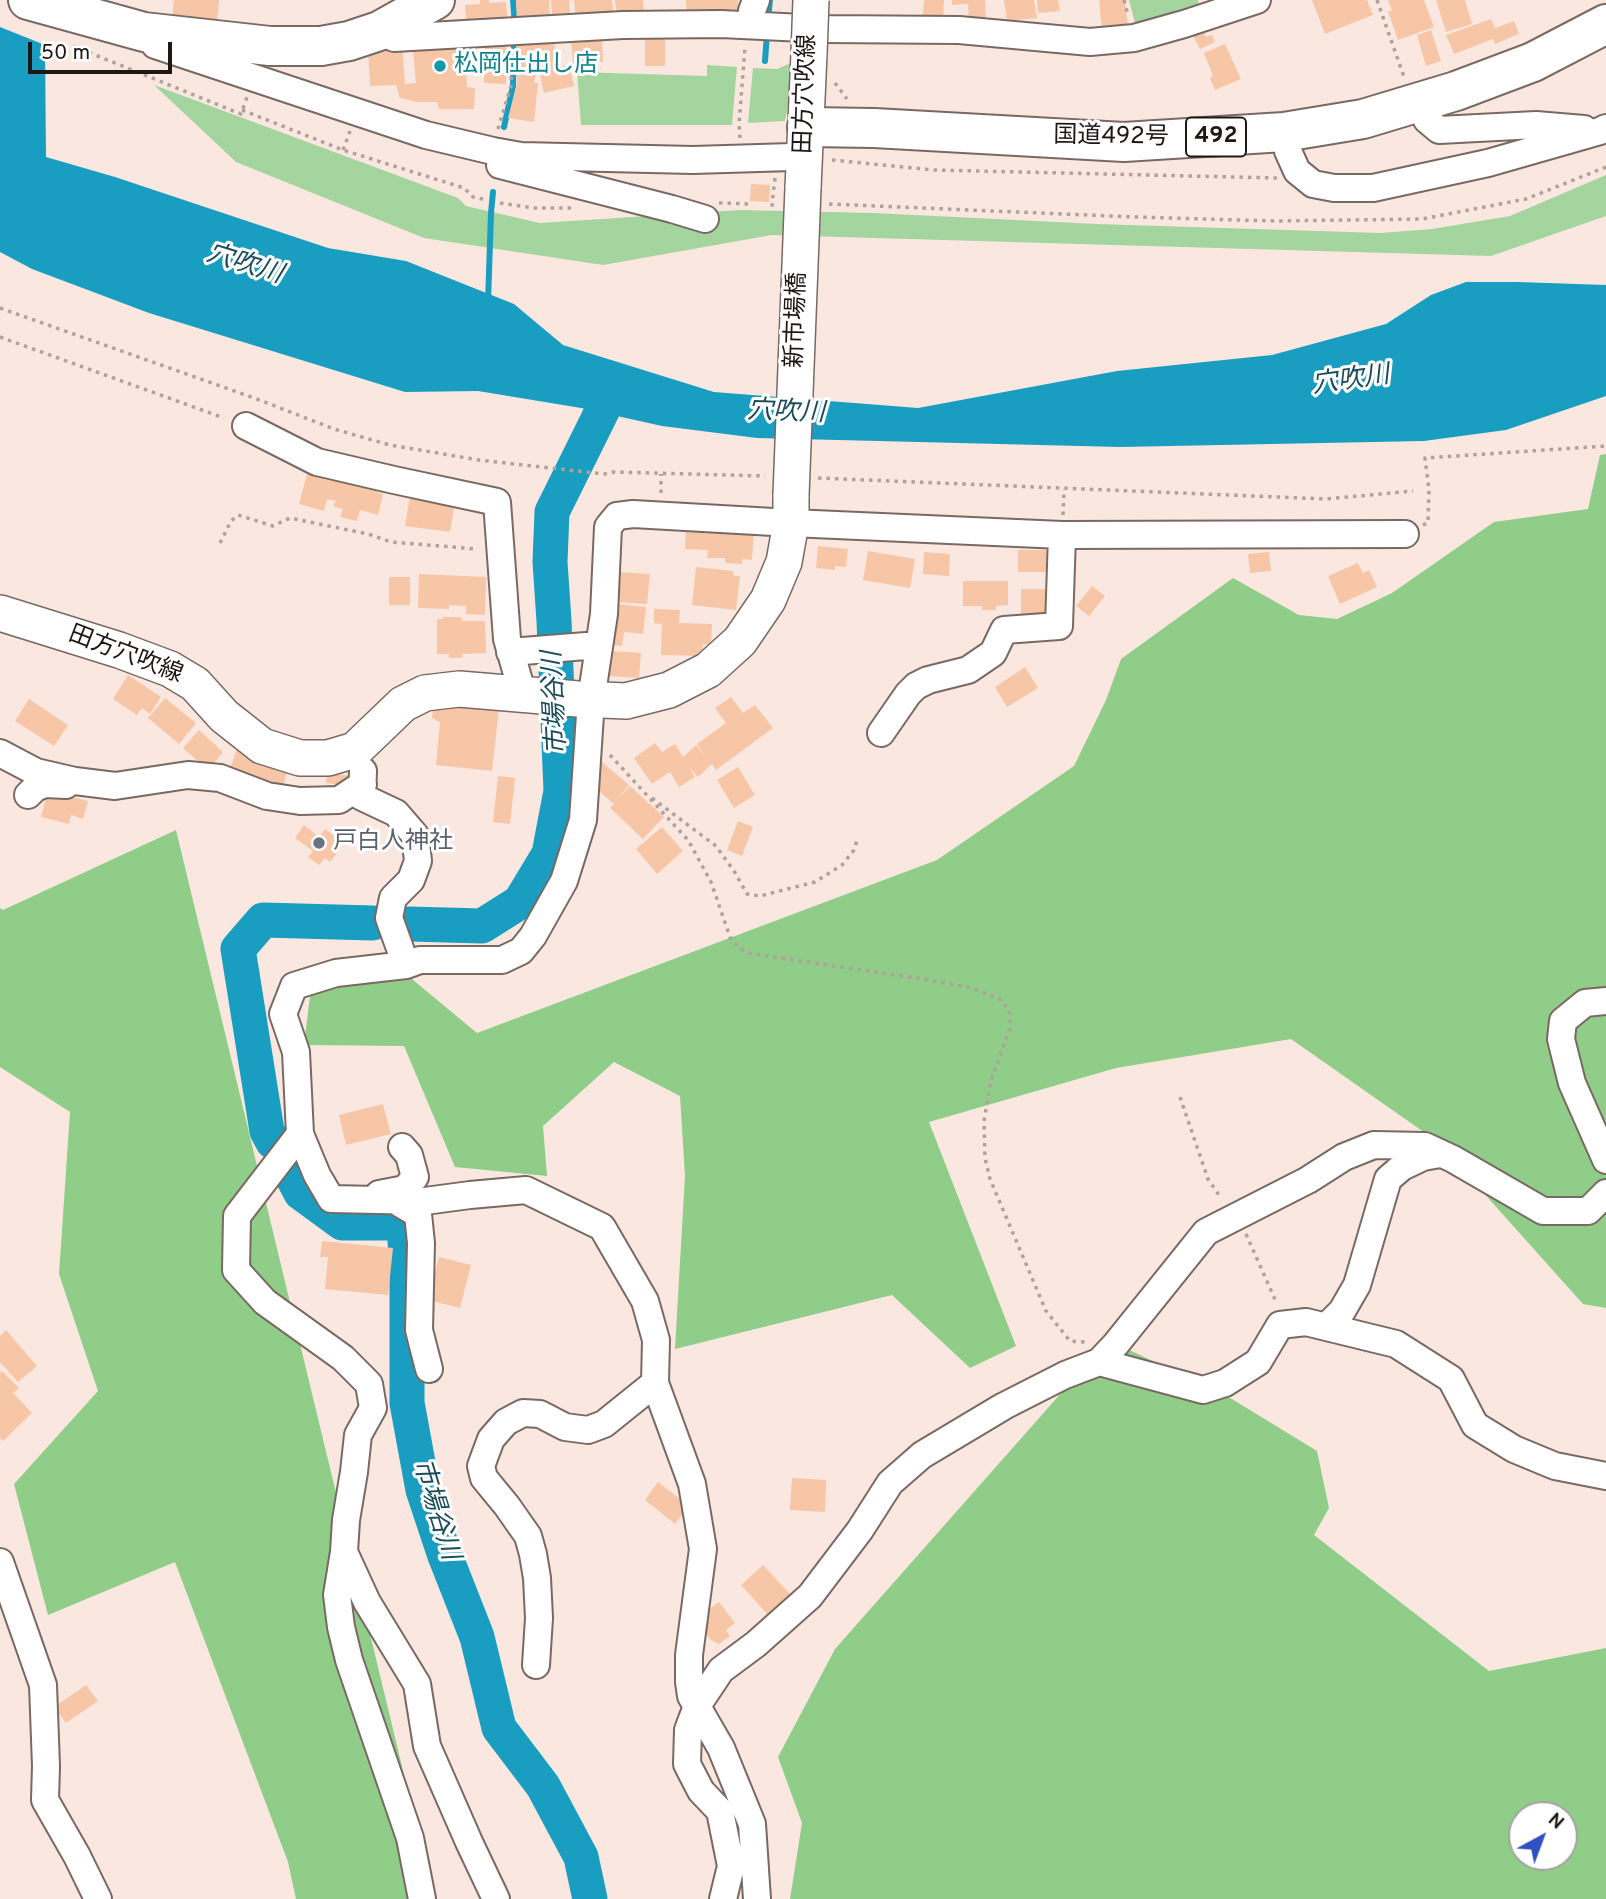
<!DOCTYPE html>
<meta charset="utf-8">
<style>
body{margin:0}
#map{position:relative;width:1606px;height:1899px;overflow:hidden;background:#fae8e0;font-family:Overpass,sans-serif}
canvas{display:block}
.north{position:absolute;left:1508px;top:1801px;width:70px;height:70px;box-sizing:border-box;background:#fff;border:2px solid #a5a3a1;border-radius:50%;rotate:41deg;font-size:19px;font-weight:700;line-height:28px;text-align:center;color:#1e1815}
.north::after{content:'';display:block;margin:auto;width:24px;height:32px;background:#3150c1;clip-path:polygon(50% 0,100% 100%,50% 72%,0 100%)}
.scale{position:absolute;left:28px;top:42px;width:144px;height:32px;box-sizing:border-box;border:4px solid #1e1815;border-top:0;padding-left:9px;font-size:21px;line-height:24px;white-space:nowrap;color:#1e1815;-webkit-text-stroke:5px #fff;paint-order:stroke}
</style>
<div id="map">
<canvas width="1606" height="1899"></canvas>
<div class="north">N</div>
<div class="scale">50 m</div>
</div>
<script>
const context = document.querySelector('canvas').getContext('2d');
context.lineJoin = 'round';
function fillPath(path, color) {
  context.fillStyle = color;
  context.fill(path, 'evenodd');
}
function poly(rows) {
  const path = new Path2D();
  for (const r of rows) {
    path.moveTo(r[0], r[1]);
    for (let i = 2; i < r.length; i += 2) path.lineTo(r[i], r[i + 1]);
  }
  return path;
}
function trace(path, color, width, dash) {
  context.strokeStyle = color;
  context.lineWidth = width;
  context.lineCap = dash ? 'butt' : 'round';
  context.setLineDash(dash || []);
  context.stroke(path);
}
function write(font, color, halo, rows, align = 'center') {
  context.font = font + ' Overpass,"Noto Sans JP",sans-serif';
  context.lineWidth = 6;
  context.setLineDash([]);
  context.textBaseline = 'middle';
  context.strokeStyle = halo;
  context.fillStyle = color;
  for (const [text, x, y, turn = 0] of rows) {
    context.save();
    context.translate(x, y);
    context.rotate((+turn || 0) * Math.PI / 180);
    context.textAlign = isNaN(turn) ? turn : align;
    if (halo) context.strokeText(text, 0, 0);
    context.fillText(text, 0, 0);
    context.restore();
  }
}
fillPath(poly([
 [1129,0,1198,0,1200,9,1136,27],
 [796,61,785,121,748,123,753,68,777,69],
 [707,65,737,67,732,125,581,125,577,72,707,76],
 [154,85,458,198,466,206,540,223,740,210,874,213,1097,224,1381,233,1432,229,1510,216,1606,175,1606,216,1491,256,772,235,603,265,424,238,236,162]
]), '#a5d59f');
fillPath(poly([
 [1606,454,1606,1308,1583,1304,1438,1142,1291,1039,1116,1068,929,1122,1016,1346,970,1368,892,1295,675,1349,685,1176,680,1096,614,1062,543,1126,547,1176,455,1167,404,1046,304,1045,310,996,401,970,477,1033,937,860,1074,766,1106,700,1121,659,1233,578,1299,615,1337,619,1392,593,1494,522,1588,509,1600,455],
 [176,830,434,1899,296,1899,288,1862,175,1562,48,1615,14,1484,98,1391,59,1274,70,1112,0,1067,0,908,3,910],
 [1108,1340,1227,1396,1317,1451,1329,1508,1314,1535,1489,1671,1606,1648,1606,1899,790,1899,802,1823,778,1757,835,1649],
 [1522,1815,1564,1815,1564,1857,1522,1857]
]), '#8fcd88');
fillPath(poly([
 [0,27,45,45,46,157,115,177,328,248,406,261,514,304,563,345,714,392,918,408,1117,371,1272,355,1386,324,1431,295,1466,282,1518,282,1606,285,1606,396,1506,430,1424,441,1120,447,757,438,662,426,581,408,478,391,405,392,149,313,32,269,0,252]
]), '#199ec1');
trace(poly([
 [513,0,515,26],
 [768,19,770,0],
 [765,61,767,33],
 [504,127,513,86,514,42],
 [488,302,491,213,493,192]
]), '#199ec1', 6);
trace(poly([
 [409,924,482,926,520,902,549,854,561,791,554,621,550,562,552,512,612,391],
 [273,1142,267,1131,238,949,263,920,373,923],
 [291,1174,301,1193,342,1223,404,1223,407,1277,407,1403,423,1490,444,1553,477,1637,499,1728,543,1786,581,1857,590,1899]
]), '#199ec1', 35);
fillPath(poly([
 [174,0,219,0,217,23,172,18],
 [480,0,489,0,489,3,506,2,508,27,467,31,465,5,480,4],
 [516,0,549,0,550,23,517,24],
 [551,0,569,0,570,13,552,14],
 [574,0,612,0,614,19,576,23],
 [615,0,643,0,644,14,617,17],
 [686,0,738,0,738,17,687,19],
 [924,0,944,0,943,18,923,16],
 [952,0,985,0,986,20,969,21,968,4,952,5],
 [1004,0,1034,0,1037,18,1007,21],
 [1037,0,1058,0,1060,11,1038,13],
 [1099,0,1125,0,1128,28,1102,30],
 [1312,0,1367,0,1373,15,1325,34],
 [1388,0,1424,0,1434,27,1398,40,1388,12,1392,10],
 [1436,0,1465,0,1472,24,1446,32],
 [1491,19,1495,28,1514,21,1519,34,1495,44,1493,39,1454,54,1446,35],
 [1202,29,1206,37,1212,35,1215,42,1200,49,1192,34],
 [1431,30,1441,61,1426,66,1417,35],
 [645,36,665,36,665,66,645,66],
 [555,37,554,68,569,65,574,86,544,93,540,75,546,73,544,70,537,71,534,83,538,83,534,122,508,118,517,83,516,41],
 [602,38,603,62,573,64,571,39],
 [485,43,506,43,506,84,484,83],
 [1225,44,1241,79,1215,90,1210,78,1213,76,1204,53],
 [402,45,405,84,416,83,413,50,464,47,467,87,475,88,474,109,439,109,437,102,417,102,400,98,396,85,370,86,368,47],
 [751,184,770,185,769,202,750,201],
 [332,473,379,486,377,492,383,494,378,515,360,510,357,521,340,517,343,509,333,506,336,501,327,499,324,511,299,504,307,474,330,481],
 [410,495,455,503,450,532,405,526],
 [686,524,754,527,752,560,742,559,742,564,725,563,725,558,707,558,708,550,685,549],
 [818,546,848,549,846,567,835,566,835,570,816,568],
 [1018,550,1052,550,1052,572,1018,572],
 [868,551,915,559,910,588,863,580],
 [924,552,950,554,949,576,923,574],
 [1269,552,1271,571,1250,573,1248,554],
 [1358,563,1363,573,1369,570,1377,587,1340,604,1328,576],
 [696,567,733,571,734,576,740,576,736,610,692,605],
 [618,572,650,574,647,604,616,602],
 [419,574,486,577,485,615,466,614,466,606,449,605,449,609,418,608],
 [389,577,410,577,410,605,389,605],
 [963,581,1008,581,1008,605,996,606,996,610,982,610,982,606,963,606],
 [1092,586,1105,596,1089,616,1076,606],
 [1021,589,1050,589,1049,620,1021,620],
 [617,604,646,607,643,634,624,632,622,646,606,645,608,626,615,627],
 [654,609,680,610,679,623,712,624,711,645,703,644,702,656,661,655,662,624,654,623],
 [443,617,461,617,462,621,485,621,486,653,462,654,462,658,449,658,449,654,437,654,437,619,443,619],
 [611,651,641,653,639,678,609,676],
 [1025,667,1038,688,1007,707,995,687],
 [128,675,161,697,150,714,142,708,137,715,113,699],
 [731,697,743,713,755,705,773,728,716,770,712,764,698,777,689,767,695,777,679,787,670,772,652,784,634,758,655,743,662,752,675,744,683,757,696,745,706,756,697,744,726,723,715,708],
 [165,698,196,723,179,744,148,718],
 [29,699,68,725,54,746,15,721],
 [434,701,499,708,492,771,436,765,440,722,432,718],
 [199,730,223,752,208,770,183,748],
 [238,746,290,763,283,786,230,769],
 [602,762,629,785,617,800,630,786,664,817,643,839,610,808,614,804,593,786,601,777,594,771],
 [738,767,755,795,734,808,717,780],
 [327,773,351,776,350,786,326,783],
 [498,776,515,778,510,824,493,822],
 [48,791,88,801,83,819,71,815,69,824,41,817],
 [738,821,753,827,742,856,727,850],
 [304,825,319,837,325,829,339,839,335,846,340,849,330,862,325,858,319,865,308,857,313,851,295,838],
 [662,827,683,851,657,874,636,849],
 [383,1104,391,1134,346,1145,339,1115],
 [322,1241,393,1248,388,1295,325,1289,328,1257,320,1257],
 [439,1257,471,1265,460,1308,428,1300],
 [6,1330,37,1366,18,1382,0,1362,0,1336],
 [2,1371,19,1388,13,1393,32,1413,3,1441,0,1438,0,1373],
 [792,1478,826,1480,825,1512,790,1510],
 [658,1482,689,1506,675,1524,645,1500],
 [763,1565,792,1596,770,1617,741,1585],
 [719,1602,735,1623,726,1630,730,1636,719,1644,711,1640,695,1620],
 [86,1685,98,1701,66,1723,54,1707]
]), '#f6c6a7');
const minor = poly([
 [751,25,752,11,756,0],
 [379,31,394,38,623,25,721,24,824,29,959,30,1090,42,1134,38,1184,24,1257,0],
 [155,45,426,135,493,151,521,156,693,160,792,157],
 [1427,120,1439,130,1536,125,1584,129],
 [1284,132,1288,151,1297,171,1313,184,1334,188,1373,188,1488,163,1600,131,1606,128],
 [500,165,672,209,705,219],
 [246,426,317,462,394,480,497,502,507,639,523,695],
 [510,652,599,645],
 [881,733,908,694,916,686,928,680,968,670,993,653,1004,630,1059,626,1062,535],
 [0,753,36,772,75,781,115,786,188,775,220,778,267,796,300,801,339,800,363,784],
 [363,771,362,797,396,813,415,835,418,861,411,880,393,898,389,918,406,965],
 [28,795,35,788,45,784,66,785],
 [1606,1001,1585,1003,1563,1021,1561,1039,1572,1083,1606,1160],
 [300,1134,237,1216,236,1270,265,1302,343,1358,369,1384,373,1408,358,1435,354,1472,346,1520,344,1552,337,1595,341,1627,349,1660,410,1838,422,1899],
 [379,1194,405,1189,415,1177,409,1155,402,1147],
 [394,1200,418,1214,421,1243,419,1330,429,1369],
 [1326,1327,1342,1311,1357,1285,1388,1179,1402,1167,1423,1157,1440,1154],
 [1099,1362,1203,1390,1225,1383,1258,1362,1280,1325,1306,1322,1396,1344,1451,1379,1475,1425,1514,1449,1555,1466,1606,1476],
 [344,1552,367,1602,417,1684,427,1746,469,1842,496,1899],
 [0,1562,43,1685,46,1766,45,1800,77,1856,98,1899],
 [536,1665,539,1618,537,1578,533,1554,528,1536,507,1506,484,1478,481,1466,491,1439,506,1422,523,1413,540,1414,565,1427,588,1430,604,1424,655,1383],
 [723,1899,731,1866,720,1811,701,1791,687,1764,688,1730,697,1706,721,1670,756,1644,810,1596,860,1530,890,1483,922,1455,1004,1406,1065,1375,1099,1362,1116,1344,1206,1232,1308,1180,1344,1157,1374,1145,1425,1146,1453,1159,1543,1211,1588,1211,1606,1193],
 [757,1899,752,1824,721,1748,691,1696,689,1682,689,1655,703,1549,692,1484,655,1383,656,1340,645,1301,602,1227,526,1190,470,1195,425,1201,331,1199,317,1175,300,1134,296,1052,283,1014,294,986,336,973,406,965,420,960,502,960,521,951,533,936,564,881,583,820,591,700,604,614,608,527,617,516,633,514,791,523,1062,535,1405,534]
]);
const major = poly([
 [803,188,809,54],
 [0,613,119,650,170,669,195,684,224,716,262,746,300,758,328,758,355,750,403,704,425,693,459,689,578,699,626,701,669,690,708,670,740,641,768,600,784,562,791,523,791,495]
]);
const highway = poly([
 [28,0,144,32,270,46,321,46,349,41,379,31,435,0],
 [807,127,874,128,1124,142,1284,132,1363,119,1456,91,1533,62,1606,24]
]);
trace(minor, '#786962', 30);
trace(major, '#786962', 38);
trace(highway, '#786962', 42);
trace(poly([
 [1124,0,1128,15],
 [1377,0,1404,77],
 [73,46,241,114,247,97],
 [835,83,847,99],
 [242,110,343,150,464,188,473,197,487,200],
 [498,129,511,86,512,51],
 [740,138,739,124,745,48],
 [343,150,350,131],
 [832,160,934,170,1277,178],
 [775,178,772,205,776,205],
 [500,203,534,208,571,208],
 [719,203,752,204],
 [829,204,1134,217,1276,221,1422,219,1526,199,1606,167],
 [0,308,257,399,334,429,390,445,479,460,604,474,614,472,765,476],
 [0,337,224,418],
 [818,478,1326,499,1413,491],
 [661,493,661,474],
 [1063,515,1064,489],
 [1423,525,1428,523,1429,490,1425,458,1606,446],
 [220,543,231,521,238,515,273,526,290,518,368,534,391,542,477,549],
 [610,755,688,840,711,882,731,940,746,953,923,979,972,988,1002,1000,1010,1014,1010,1028,991,1080,984,1121,985,1158,990,1179,1046,1311,1070,1341,1085,1342],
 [652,798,716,846,734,871,747,894,760,896,815,882,842,865,854,850,858,837],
 [1180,1097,1208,1179,1221,1198],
 [1246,1234,1277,1304]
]), '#afa19b', 3.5, [3.5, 5]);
trace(minor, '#fff', 26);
trace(major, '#fff', 35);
trace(highway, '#fff', 38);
const majorBridge = poly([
 [809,54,811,0],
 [791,495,803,188]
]);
trace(majorBridge, '#786962', 38, []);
trace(majorBridge, '#fff', 35);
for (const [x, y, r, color] of [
 [440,66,7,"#0f9aa8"],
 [319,843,7,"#6b7280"]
]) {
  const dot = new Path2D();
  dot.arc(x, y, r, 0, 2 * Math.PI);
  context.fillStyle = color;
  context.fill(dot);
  trace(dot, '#fff', 2.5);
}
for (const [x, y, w] of [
 [1216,137,60]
]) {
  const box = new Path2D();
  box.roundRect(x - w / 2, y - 19.5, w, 39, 5);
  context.fillStyle = '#fff';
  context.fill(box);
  trace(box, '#1e1815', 2);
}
write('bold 23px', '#1e1815', null, [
 ["492",1216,137]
]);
write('24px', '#0d838f', '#fff', [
 ["松岡仕出し店",454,66]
], 'left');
write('24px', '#1e1815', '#fff', [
 ["田方穴吹線",807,94,-88],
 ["国道492号",1111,138,1],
 ["新市場橋",798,320,-88],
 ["田方穴吹線",125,656,21]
]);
write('24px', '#5b616d', '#fff', [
 ["戸白人神社",333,843]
], 'left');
write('italic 26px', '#1b4c5c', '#fff', [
 ["穴吹川",244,266,17],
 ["穴吹川",1351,382,-8],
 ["穴吹川",786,414,2],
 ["市場谷川",557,703,-93],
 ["市場谷川",434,1510,73]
]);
</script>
